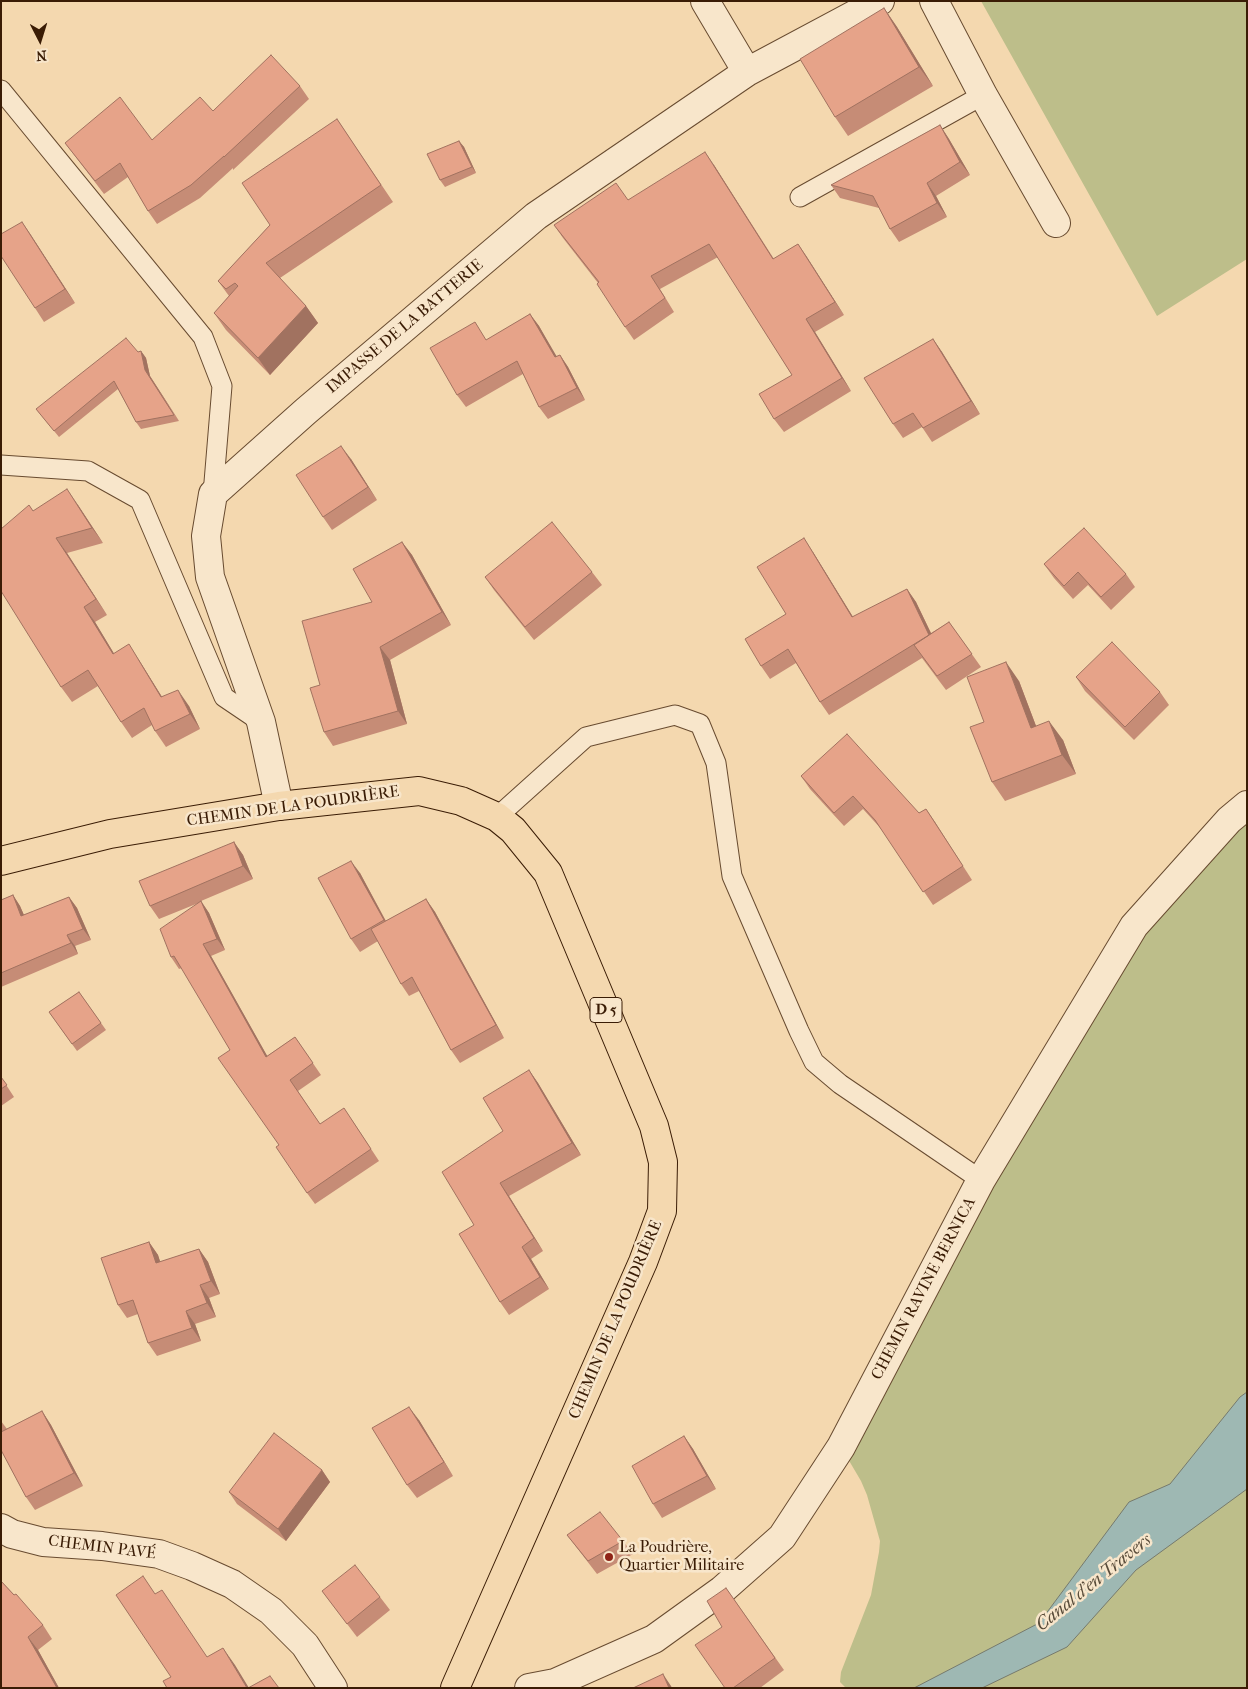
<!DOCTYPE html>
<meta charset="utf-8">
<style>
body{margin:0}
#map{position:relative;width:1248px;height:1689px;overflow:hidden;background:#f4d8af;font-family:"IM FELL French Canon",serif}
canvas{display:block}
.frame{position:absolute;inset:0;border:2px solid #3a1c05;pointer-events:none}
.north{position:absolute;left:15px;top:15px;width:50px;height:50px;-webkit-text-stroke:4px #f8e6cb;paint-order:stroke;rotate:175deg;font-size:14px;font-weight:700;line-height:20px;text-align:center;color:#3a1c05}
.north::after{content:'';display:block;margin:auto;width:18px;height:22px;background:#3a1c05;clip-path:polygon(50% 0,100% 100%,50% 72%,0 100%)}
</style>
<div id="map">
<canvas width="1248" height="1689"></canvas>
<div class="frame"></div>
<div class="north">N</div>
</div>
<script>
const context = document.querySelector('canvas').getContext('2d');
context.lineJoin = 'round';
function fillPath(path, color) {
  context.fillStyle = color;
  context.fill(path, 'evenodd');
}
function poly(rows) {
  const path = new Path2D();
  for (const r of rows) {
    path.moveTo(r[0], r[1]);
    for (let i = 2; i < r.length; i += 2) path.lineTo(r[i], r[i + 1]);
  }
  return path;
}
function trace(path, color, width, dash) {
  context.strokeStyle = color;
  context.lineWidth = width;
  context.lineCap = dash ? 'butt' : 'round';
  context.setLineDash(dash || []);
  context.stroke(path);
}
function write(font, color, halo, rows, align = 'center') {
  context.font = font + ' "IM FELL French Canon",serif';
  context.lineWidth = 5;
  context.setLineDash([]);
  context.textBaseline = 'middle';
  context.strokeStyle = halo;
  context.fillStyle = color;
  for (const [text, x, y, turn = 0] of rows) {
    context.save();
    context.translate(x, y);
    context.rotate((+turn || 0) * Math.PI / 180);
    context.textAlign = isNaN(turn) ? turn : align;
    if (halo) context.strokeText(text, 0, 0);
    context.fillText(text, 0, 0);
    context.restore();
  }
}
fillPath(poly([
 [981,1,1247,1,1247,259,1157,316],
 [1247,805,1247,1688,846,1688,840,1682,841,1672,871,1595,879,1552,880,1541,867,1495,861,1481,841,1447,1134,926]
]), '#bdbe8a');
const water = poly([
 [1247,1392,1247,1489,1136,1570,1067,1647,982,1688,914,1688,1039,1623,1129,1502,1170,1484,1240,1397,1247,1392]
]);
fillPath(water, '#9eb8b3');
trace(water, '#767a6d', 1);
const service = poly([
 [1,90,203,337,222,386,213,494],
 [800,197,983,95],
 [1,465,88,471,140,500,224,697,261,722],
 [497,817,586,737,675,715,700,724,716,763,732,876,799,1031,814,1062,840,1084,981,1180]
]);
const minor = poly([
 [705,1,747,72],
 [934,1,983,95,1056,223],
 [279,806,261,722,210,577,206,536,213,494,306,411,536,216,747,72,880,1],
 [1,1528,12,1534,43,1542,102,1546,159,1554,192,1566,232,1584,271,1611,305,1645,333,1688],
 [529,1688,555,1683,654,1639,722,1590,782,1537,841,1447,981,1180,1134,926,1229,820,1247,805]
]);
const primary = poly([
 [1,861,110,834,279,806,419,791,461,801,497,817,513,830,548,873,654,1126,663,1162,662,1211,643,1262,455,1688]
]);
trace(service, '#684b30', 21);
trace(minor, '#684b30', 30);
trace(primary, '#3a1c05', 30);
trace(service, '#f8e6cb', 19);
trace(minor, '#f8e6cb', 28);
trace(primary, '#f4d8af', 28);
fillPath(poly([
 [884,8,897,27,933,86,848,136,835,117],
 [300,86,309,99,233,170,233,168,200,198,157,224,148,211,128,177,104,194,65,143,152,140,213,111],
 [337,119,393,202,280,278,306,306,318,323,270,375,226,330,214,313,229,296,218,281,270,225],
 [940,125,949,139,970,175,936,196,947,217,899,242,890,229,879,208,840,198,831,185],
 [459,141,464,147,476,173,445,187,440,180],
 [714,165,774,259,798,244,844,315,815,332,851,391,784,432,774,419,792,375,718,257,660,289,674,312,634,340,625,327,598,283,563,238,554,225,628,200],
 [22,222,75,303,44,322,35,308],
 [530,314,539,326,556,357,560,355,568,367,585,400,548,419,539,407,523,374,466,407,457,395,487,340],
 [933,339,942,352,980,414,932,442,922,427,903,438,893,424],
 [141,351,146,358,150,376,179,421,141,429,136,422,118,389,59,437,36,409],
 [351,459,377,500,332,530,323,517],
 [29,505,33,511,78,505,103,543,67,553,107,615,95,622,114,654,139,660,162,697,189,706,200,729,166,747,155,731,152,725,132,738,121,722,98,686,72,702,61,687],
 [402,542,412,555,451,625,390,660,407,724,333,746,324,732,320,685,372,602],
 [813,552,853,617,907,589,916,602,931,633,949,622,981,667,946,690,922,658,829,715,820,702,796,663,770,679,761,666,786,614],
 [1044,564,1126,574,1135,587,1111,610,1088,585,1073,599,1054,578],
 [592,572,602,585,534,640,494,590,485,577],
 [1076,677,1160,692,1169,705,1134,740,1085,691],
 [1019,681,1036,726,1063,740,1076,774,1005,801,992,782,984,722],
 [801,776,919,813,926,809,972,880,933,905,883,831,863,809,844,826,810,789],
 [234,842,243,855,253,879,201,901,209,913,225,950,211,956,267,1056,295,1037,321,1075,298,1091,320,1124,352,1120,379,1161,315,1204,307,1193,279,1145,230,1050,182,968,179,969,171,957,201,902,159,919,150,906],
 [360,873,386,921,426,899,435,912,504,1038,460,1063,451,1050,419,991,409,996,401,984,378,941,360,952,351,939],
 [13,895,20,906,24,915,69,897,77,908,91,940,75,946,78,954,1,987,1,900],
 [79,992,106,1030,77,1051,49,1012],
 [529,1070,538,1083,581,1155,509,1196,543,1251,531,1259,549,1289,509,1315,500,1302,474,1225,503,1131],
 [1,1077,14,1097,1,1106],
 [149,1242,158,1255,160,1262,199,1249,208,1262,220,1294,209,1298,216,1317,195,1324,201,1341,157,1356,148,1343,138,1314,127,1318,118,1305],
 [42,1411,51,1425,83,1486,35,1510,26,1497,1,1450,1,1421,7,1429],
 [419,1420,453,1476,417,1498,407,1485],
 [684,1436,693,1449,716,1489,662,1518,653,1504],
 [322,1470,330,1482,286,1541,237,1504,229,1492],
 [567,1535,623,1541,633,1554,597,1574],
 [1,1581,43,1625,52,1639,38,1650,59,1688,1,1688],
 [726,1588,784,1670,760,1688,725,1688],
 [322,1591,380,1597,390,1610,357,1637]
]), '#c68c76');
fillPath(poly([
 [884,8,897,27,933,86,919,67],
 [940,125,949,139,970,175,960,162],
 [459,141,464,147,476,173,472,167],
 [705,152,714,165,782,273,773,259],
 [927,183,936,196,947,217,937,203],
 [22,222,31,235,75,303,65,289],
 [798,244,807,257,844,315,835,302],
 [306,306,318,323,270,375,258,358],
 [530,314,539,326,564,369,555,357],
 [806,319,815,332,851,391,842,378],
 [933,339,942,352,980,414,971,401],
 [141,351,146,358,150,376,179,421,145,370],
 [560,355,568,367,585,400,577,388],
 [341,446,351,459,377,500,368,487],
 [67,489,78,505,103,543,92,528],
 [56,538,67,553,107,615,96,599],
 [804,538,813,552,861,630,852,617],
 [402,542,412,555,451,625,442,612],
 [907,589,916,602,938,648,929,635],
 [84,607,95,622,124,670,113,654],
 [129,644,139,660,172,713,161,697],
 [380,647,390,660,407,724,398,711],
 [1006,662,1019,681,1044,747,1031,728],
 [178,690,189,706,200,729,190,714],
 [1049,721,1063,740,1076,774,1062,755],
 [926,809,935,822,972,880,963,866],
 [234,842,243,855,253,879,243,866],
 [351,861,360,873,392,933,384,920],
 [13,895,20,906,29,927,21,916],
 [69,897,77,908,91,940,83,929],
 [426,899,435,912,504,1038,496,1025],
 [201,901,209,913,225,950,217,939],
 [67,935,75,946,78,954,71,943],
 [203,944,211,956,274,1068,266,1057],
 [529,1070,538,1083,581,1155,572,1143],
 [500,1183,509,1196,543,1251,534,1238],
 [149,1242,158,1255,165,1276,156,1263],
 [522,1247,531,1259,549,1289,540,1277],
 [199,1249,208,1262,220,1294,211,1281],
 [200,1285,209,1298,216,1317,207,1303],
 [186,1311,195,1324,201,1341,192,1328],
 [409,1407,419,1420,453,1476,444,1462],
 [42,1411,51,1425,83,1486,74,1473],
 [684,1436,693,1449,716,1489,707,1476],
 [322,1470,330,1482,286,1541,278,1529],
 [28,1637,38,1650,59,1688,57,1688],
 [223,1648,235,1665,249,1688,247,1688],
 [663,1674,671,1686,672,1688,669,1688]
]), '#a17260');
const building = poly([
 [884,8,919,67,835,117,800,59,884,8],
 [271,55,300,86,224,157,224,156,191,185,148,211,120,163,95,181,65,143,120,97,152,140,200,97,213,111,271,55],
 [337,119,381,185,266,263,306,306,258,358,214,313,238,286,235,283,226,289,218,281,270,225,242,183,337,119],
 [940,125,960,162,927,183,937,203,890,229,873,196,831,185,940,125],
 [459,141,472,167,440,180,427,154,459,141],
 [705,152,773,259,798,244,835,302,806,319,842,378,774,419,759,394,792,375,709,244,651,276,665,298,625,327,597,284,599,282,554,225,616,183,628,200,705,152],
 [22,222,65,289,35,308,1,256,1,234,22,222],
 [530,314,555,357,560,355,577,388,539,407,517,361,457,395,430,348,475,322,486,340,530,314],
 [126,338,138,352,141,351,145,370,174,415,136,422,114,381,54,431,36,409,126,338],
 [933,339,971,401,923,428,913,413,893,424,864,378,933,339],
 [341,446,368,487,323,517,296,475,341,446],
 [67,489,92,528,56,538,96,599,84,607,113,654,129,644,161,697,178,690,190,714,155,731,144,708,121,722,88,670,61,687,1,591,1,529,29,505,33,511,67,489],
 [552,522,592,572,525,627,485,577,552,522],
 [1084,528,1126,574,1101,597,1078,572,1064,586,1044,564,1084,528],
 [804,538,852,617,907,589,929,635,820,702,788,649,761,666,745,639,786,614,757,567,804,538],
 [402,542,442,612,380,647,398,711,324,732,310,688,320,685,302,621,372,602,353,569,402,542],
 [949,622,972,654,937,676,914,645,949,622],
 [1112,642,1160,692,1125,727,1076,677,1112,642],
 [1006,662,1031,728,1049,721,1062,755,992,782,970,727,984,722,967,677,1006,662],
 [847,734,919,813,926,809,963,866,923,892,875,820,853,796,834,813,801,776,847,734],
 [234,842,243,866,150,906,139,881,234,842],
 [351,861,384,920,351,939,318,878,351,861],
 [13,895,21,916,69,897,83,929,67,935,71,943,1,973,1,900,13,895],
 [426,899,496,1025,451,1050,412,977,401,984,371,929,426,899],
 [201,901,217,939,203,944,266,1057,295,1037,313,1063,290,1080,320,1124,344,1108,371,1149,307,1193,276,1147,279,1145,218,1058,230,1050,174,956,171,957,160,929,201,901],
 [79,992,101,1023,72,1044,49,1012,79,992],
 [529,1070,572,1143,500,1183,534,1238,522,1247,540,1277,500,1302,459,1234,474,1225,442,1172,503,1131,483,1098,529,1070],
 [1,1077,7,1085,1,1089,1,1077],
 [149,1242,156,1263,199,1249,211,1281,200,1285,207,1303,186,1311,192,1328,148,1343,133,1300,118,1305,101,1258,149,1242],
 [409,1407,444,1462,407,1485,372,1428,409,1407],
 [42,1411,74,1473,26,1497,1,1450,1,1432,42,1411],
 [274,1433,322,1470,278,1529,229,1492,274,1433],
 [684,1436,707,1476,653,1504,632,1466,684,1436],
 [600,1512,623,1541,588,1561,567,1535,600,1512],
 [355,1565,380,1597,347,1624,322,1591,355,1565],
 [143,1576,155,1594,162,1590,207,1657,223,1648,247,1688,167,1688,163,1681,171,1677,116,1595,143,1576],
 [1,1581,14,1595,16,1594,43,1625,28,1637,57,1688,1,1688,1,1581],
 [726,1588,775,1658,733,1688,725,1688,695,1645,722,1627,707,1601,726,1588],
 [663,1674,669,1688,633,1688,663,1674],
 [270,1676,279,1688,248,1688,270,1676]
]);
fillPath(building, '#e6a389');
trace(building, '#a17260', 1);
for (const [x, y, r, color] of [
 [609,1557,5,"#8f2418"]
]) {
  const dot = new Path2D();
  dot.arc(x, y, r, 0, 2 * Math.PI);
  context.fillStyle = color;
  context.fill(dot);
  trace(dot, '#f8e6cb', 2);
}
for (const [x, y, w] of [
 [606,1010,32]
]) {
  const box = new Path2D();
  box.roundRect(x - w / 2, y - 12.5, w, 25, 4);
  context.fillStyle = '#f8e6cb';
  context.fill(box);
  trace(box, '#3a1c05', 1);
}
write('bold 15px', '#3a1c05', null, [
 ["D 5",606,1010]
]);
write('16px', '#3a1c05', '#f8e6cb', [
 ["IMPASSE DE LA BATTERIE",405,327,-40],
 ["CHEMIN DE LA POUDRIÈRE",293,807,-8],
 ["CHEMIN RAVINE BERNICA",924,1289,-62],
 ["CHEMIN DE LA POUDRIÈRE",616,1320,-67],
 ["CHEMIN PAVÉ",102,1548,7]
]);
write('16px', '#3a1c05', '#f8e6cb', [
 ["La Poudrière,",619,1548],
 ["Quartier Militaire",619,1566]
], 'left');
write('italic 18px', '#584b39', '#f8e6cb', [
 ["Canal d'en Travers",1094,1583,-39]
]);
</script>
